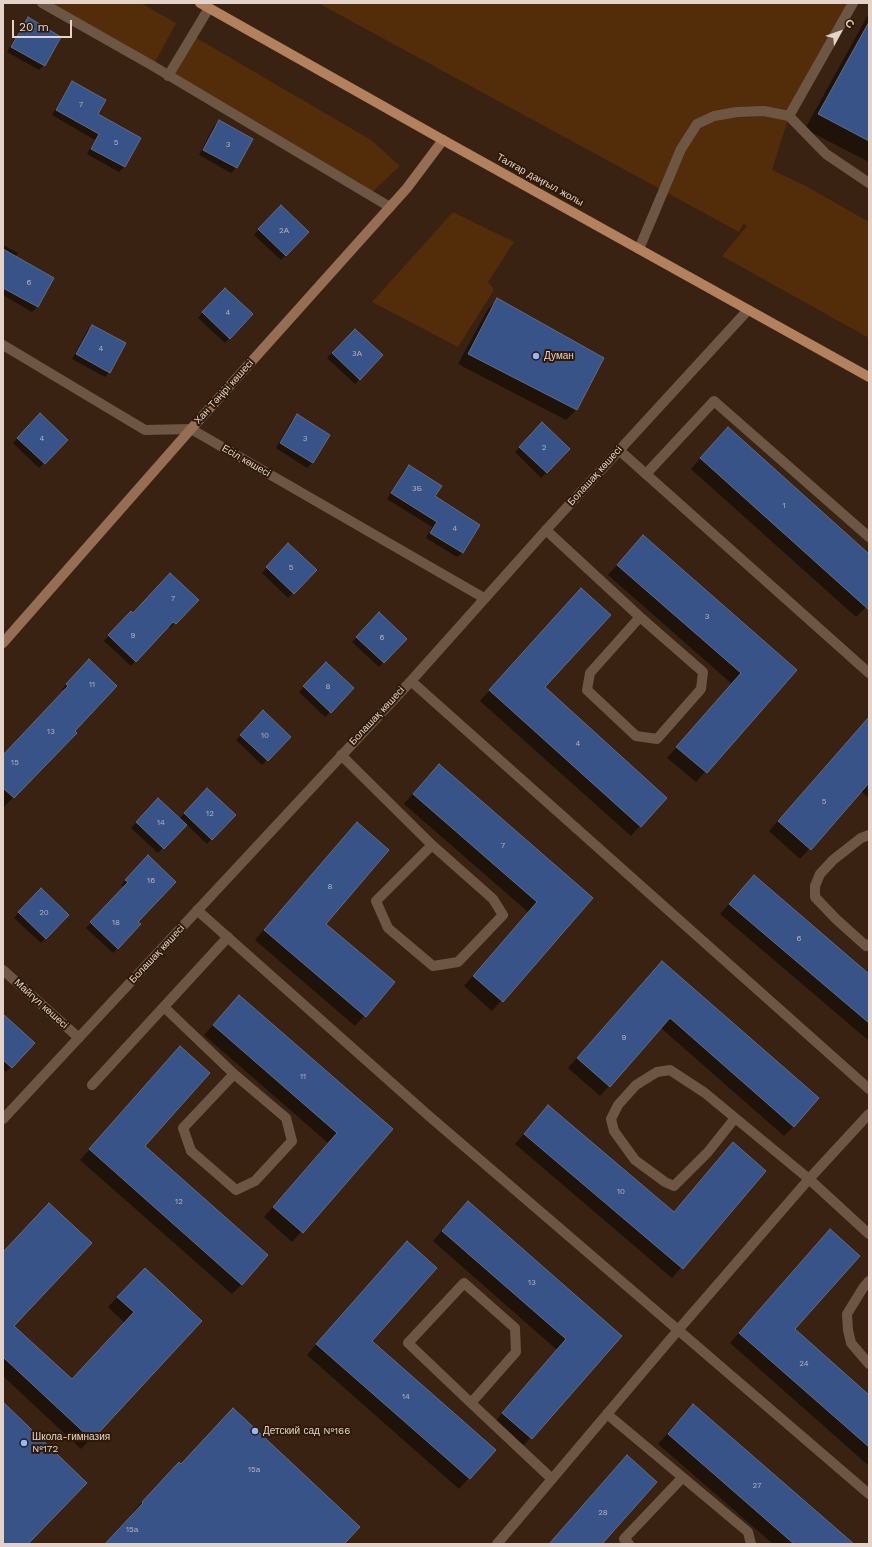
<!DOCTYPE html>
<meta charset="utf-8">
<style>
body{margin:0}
#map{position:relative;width:872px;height:1547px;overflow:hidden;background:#392211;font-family:"Work Sans",sans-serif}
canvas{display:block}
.frame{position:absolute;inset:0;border:4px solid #e3d3c9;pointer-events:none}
.north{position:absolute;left:820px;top:12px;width:40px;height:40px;-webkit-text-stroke:3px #2e1908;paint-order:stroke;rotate:49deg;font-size:11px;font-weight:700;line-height:16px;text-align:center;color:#e3d3c9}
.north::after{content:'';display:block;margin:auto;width:14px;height:18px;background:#e3d3c9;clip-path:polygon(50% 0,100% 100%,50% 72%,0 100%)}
.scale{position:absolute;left:12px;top:20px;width:60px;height:18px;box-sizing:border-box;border:2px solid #e3d3c9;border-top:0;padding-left:5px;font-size:12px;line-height:14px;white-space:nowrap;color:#e3d3c9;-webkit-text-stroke:3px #2e1908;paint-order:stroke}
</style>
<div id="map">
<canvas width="872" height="1547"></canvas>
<div class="frame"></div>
<div class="north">С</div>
<div class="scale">20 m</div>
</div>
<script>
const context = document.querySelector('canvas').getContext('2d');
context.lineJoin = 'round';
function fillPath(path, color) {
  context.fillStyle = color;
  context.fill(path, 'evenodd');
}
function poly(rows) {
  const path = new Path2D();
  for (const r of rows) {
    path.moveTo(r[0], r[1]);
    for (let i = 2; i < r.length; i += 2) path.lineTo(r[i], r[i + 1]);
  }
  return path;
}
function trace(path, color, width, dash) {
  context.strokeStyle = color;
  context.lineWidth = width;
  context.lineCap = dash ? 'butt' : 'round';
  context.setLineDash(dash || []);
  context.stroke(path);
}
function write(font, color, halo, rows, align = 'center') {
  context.font = font + ' "Work Sans",sans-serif';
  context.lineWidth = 4;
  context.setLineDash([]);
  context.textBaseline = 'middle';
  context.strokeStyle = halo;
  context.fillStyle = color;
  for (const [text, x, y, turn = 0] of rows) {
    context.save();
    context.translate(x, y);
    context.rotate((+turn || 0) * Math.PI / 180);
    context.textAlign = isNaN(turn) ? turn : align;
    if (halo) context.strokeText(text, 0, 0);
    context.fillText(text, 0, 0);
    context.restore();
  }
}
fillPath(poly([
 [45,3,141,3,176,23,153,66],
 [318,3,853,3,789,116,772,170,804,185,869,222,869,338,722,256,747,226,744,223,739,232],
 [193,36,371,140,400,166,369,195,168,76],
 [453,212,514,242,488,282,494,290,458,347,372,302]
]), '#532c0a');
fillPath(poly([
 [869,13,869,162,805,129],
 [28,19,44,65,39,70,7,52,23,24],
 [72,82,97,114,140,138,124,167,119,172,87,154,95,140,52,115,68,87],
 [219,121,252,140,236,168,231,173,199,155,214,126],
 [281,206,308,232,281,260,254,235],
 [3,245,18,253,15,257,53,278,37,307,32,312,3,295],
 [225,289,252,314,225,343,198,318],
 [498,300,603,359,576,410,566,420,458,364,488,309],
 [92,326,109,372,105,377,72,359,87,331],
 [355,330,382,355,355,384,327,358],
 [40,414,67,440,39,468,13,443],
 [297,416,329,435,312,463,307,468,276,448,292,420],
 [542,424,569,449,541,478,515,452],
 [718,438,869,555,869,604,856,617,691,469],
 [409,466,434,497,479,525,462,553,457,557,426,538,432,527,387,499,404,471],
 [643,537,795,670,696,782,667,758,732,684,608,575],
 [288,544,315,570,288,598,262,573],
 [572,599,544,687,640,826,631,836,480,701],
 [197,600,170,628,168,626,131,666,104,641,131,612,133,614],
 [379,614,406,639,379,667,352,642],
 [89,661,73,731,75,733,3,808,3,755,64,691,62,689],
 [326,663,352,688,325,717,299,692],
 [263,712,289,737,262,765,236,740],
 [869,731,869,798,861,791,800,859,769,831,853,735],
 [429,775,592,898,492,1011,464,986,528,912,404,804],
 [207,790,234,815,207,844,186,824,158,853,131,828,158,799,179,819],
 [357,824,325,924,393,983,355,1026,255,940],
 [148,857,137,922,140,925,113,953,86,928,124,887,121,885],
 [754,877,869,975,869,1041,720,914],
 [41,889,68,915,41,943,14,918],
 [652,972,794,1126,784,1136,661,1028,600,1096,568,1068],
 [239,996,392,1129,292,1242,264,1217,328,1143,204,1035],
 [3,1022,33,1043,6,1072,3,1069],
 [170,1058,144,1146,242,1284,232,1294,80,1160],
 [548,1106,673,1213,733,1144,765,1171,672,1278,515,1144],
 [458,1212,621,1336,521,1448,493,1424,557,1350,433,1241],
 [820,1241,794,1329,869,1396,869,1466,730,1343],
 [3,1252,13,1326,71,1380,125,1323,108,1307,135,1279,201,1321,81,1449,3,1376],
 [397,1252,371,1341,494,1450,459,1489,307,1355],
 [693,1406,841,1544,773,1544,658,1444],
 [181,1465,343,1544,106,1544,134,1514,133,1512,169,1473],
 [617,1466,600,1544,549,1544]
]), '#0007');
const building = poly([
 [28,17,61,37,45,66,11,47,28,17],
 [869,22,869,141,818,114,869,22],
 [72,81,106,100,98,114,141,138,125,167,91,149,99,134,56,110,72,81],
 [219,120,253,139,237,168,203,150,219,120],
 [281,205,309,232,286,256,258,229,281,205],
 [3,249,54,278,38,307,3,288,3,249],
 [225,288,253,314,230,339,202,312,225,288],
 [497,298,604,358,577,410,468,354,497,298],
 [92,325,126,343,110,373,76,354,92,325],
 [355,329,383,355,360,380,332,353,355,329],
 [40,413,68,440,45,464,17,438,40,413],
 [297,414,330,435,313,463,280,443,297,414],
 [542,422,570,449,547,473,519,447,542,422],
 [728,427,869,554,869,610,700,458,728,427],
 [409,465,442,486,435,496,480,525,463,553,430,533,437,522,391,493,409,465],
 [643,535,797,670,707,773,676,747,741,673,617,565,643,535],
 [288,543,317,570,294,594,266,567,288,543],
 [170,573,199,600,176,624,173,622,136,662,108,635,131,611,133,613,170,573],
 [581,588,611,615,545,687,667,798,641,827,489,690,581,588],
 [379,612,407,639,384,663,356,637,379,612],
 [89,659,117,686,75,731,77,733,14,798,3,788,3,755,68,686,66,684,89,659],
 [326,662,354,688,331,713,303,686,326,662],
 [263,710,291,737,268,761,240,735,263,710],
 [869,717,869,783,811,850,778,821,869,717],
 [439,764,593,898,503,1002,473,976,537,902,413,794,439,764],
 [207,788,236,815,212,840,184,813,207,788],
 [158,798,187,825,164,849,136,822,158,798],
 [357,822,389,850,326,924,395,982,366,1017,264,930,357,822],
 [148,855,176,882,138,922,141,924,118,949,90,922,128,882,125,880,148,855],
 [754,875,869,974,869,1023,729,904,754,875],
 [41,888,69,915,46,939,18,912,41,888],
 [662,961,819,1098,794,1127,670,1018,610,1087,577,1058,662,961],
 [239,995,393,1129,303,1233,273,1207,337,1133,213,1025,239,995],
 [3,1014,35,1043,12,1068,3,1060,3,1014],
 [180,1046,210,1073,145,1146,268,1255,242,1285,89,1149,180,1046],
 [548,1105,674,1212,733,1142,766,1171,683,1269,524,1134,548,1105],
 [468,1201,622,1336,532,1439,502,1413,566,1339,442,1231,468,1201],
 [49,1203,92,1243,14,1326,72,1379,134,1312,117,1297,145,1268,202,1321,92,1440,3,1357,3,1252,49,1203],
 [830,1229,860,1256,795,1329,869,1395,869,1447,739,1333,830,1229],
 [407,1241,437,1268,372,1341,496,1450,470,1479,316,1344,407,1241],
 [3,1402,87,1483,28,1544,3,1544,3,1402],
 [693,1404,854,1544,794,1544,668,1434,693,1404],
 [233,1408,360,1527,344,1544,105,1544,143,1503,142,1502,179,1462,181,1464,233,1408],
 [627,1455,657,1482,602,1544,549,1544,627,1455]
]);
fillPath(building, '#385388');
trace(building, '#5f6d86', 1);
trace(poly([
 [42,3,153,66,390,207],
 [168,76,209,8],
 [646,474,714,401,869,537],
 [546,530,640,617,703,672,701,689,657,739,636,736,587,690,590,673,640,617],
 [341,755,432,845,493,899,503,915,458,962,433,966,388,928,376,901,432,845],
 [869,835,861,838,833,860,820,874,815,886,815,897,836,919,866,946,869,944],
 [164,1007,234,1074,286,1118,292,1141,255,1181,236,1190,191,1151,183,1128,234,1074],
 [92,1085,228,937],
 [735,1118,708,1152,674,1186,665,1182,635,1160,614,1131,611,1119,618,1105,636,1085,657,1072,670,1070,705,1093,809,1179,869,1234],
 [869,1281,863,1288,847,1314,848,1330,851,1343,869,1364],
 [471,1403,516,1352,515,1328,464,1283,408,1343,471,1403,552,1479],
 [607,1414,748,1532,751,1544],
 [629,1544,624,1539,682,1478]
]), '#6e5644', 10);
trace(poly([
 [853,3,789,116,826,154,869,183],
 [639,249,681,149,697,124,714,116,737,112,764,111,789,116],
 [3,345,145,430,191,429,484,598],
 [619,450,869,673],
 [411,681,869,1089],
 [197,910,429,1116,869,1494],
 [3,970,79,1038],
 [3,1119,411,681,546,530,748,310],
 [497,1544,679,1329,809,1179,869,1114]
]), '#6e5644', 10);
trace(poly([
 [3,643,191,429,407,188,443,140]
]), '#956e53', 10);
trace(poly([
 [200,3,443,140,869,377]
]), '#b3815d', 10);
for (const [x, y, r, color] of [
 [536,356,4,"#92b7fd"],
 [255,1431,4,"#92b7fd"],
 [24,1443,4,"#92b7fd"]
]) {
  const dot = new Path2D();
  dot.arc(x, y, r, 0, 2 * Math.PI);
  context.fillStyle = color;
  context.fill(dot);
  trace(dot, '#2e1908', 1.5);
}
write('8px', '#b8b3b9', null, [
 ["7",81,105],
 ["5",116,143],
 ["3",228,145],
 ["2А",284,231],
 ["6",29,283],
 ["4",228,313],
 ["4",101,349],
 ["3А",357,354],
 ["4",42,439],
 ["3",305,439],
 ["2",544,448],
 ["3Б",417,489],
 ["1",784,506],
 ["4",455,529],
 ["5",291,568],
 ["7",173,599],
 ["3",707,617],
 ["9",133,636],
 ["6",382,638],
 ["11",92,685],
 ["8",328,687],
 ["13",51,732],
 ["10",265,736],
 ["4",578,744],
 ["15",15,763],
 ["5",824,802],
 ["12",210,814],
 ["14",161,823],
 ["7",503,846],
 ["16",151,881],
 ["8",330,887],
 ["20",44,913],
 ["18",116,923],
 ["6",799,939],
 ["9",624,1038],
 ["11",303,1077],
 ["10",621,1192],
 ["12",179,1202],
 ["13",532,1283],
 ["24",804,1364],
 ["14",406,1397],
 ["15а",254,1470],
 ["27",757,1486],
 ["28",603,1513],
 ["15а",132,1530]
]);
write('10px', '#e3d3c9', '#2e1908', [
 ["Талғар даңғыл жолы",540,180,29],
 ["Хан Тәңірі көшесі",224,392,-48],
 ["Есіл көшесі",246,461,30],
 ["Болашақ көшесі",595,476,-48],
 ["Болашақ көшесі",377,716,-47],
 ["Болашақ көшесі",157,954,-47],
 ["Майгүл көшесі",41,1004,42]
]);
write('10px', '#e3d3c9', '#2e1908', [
 ["Думан",544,356],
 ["Детский сад №166",263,1431],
 ["Школа-гимназия",32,1437],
 ["№172",32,1449]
], 'left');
</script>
